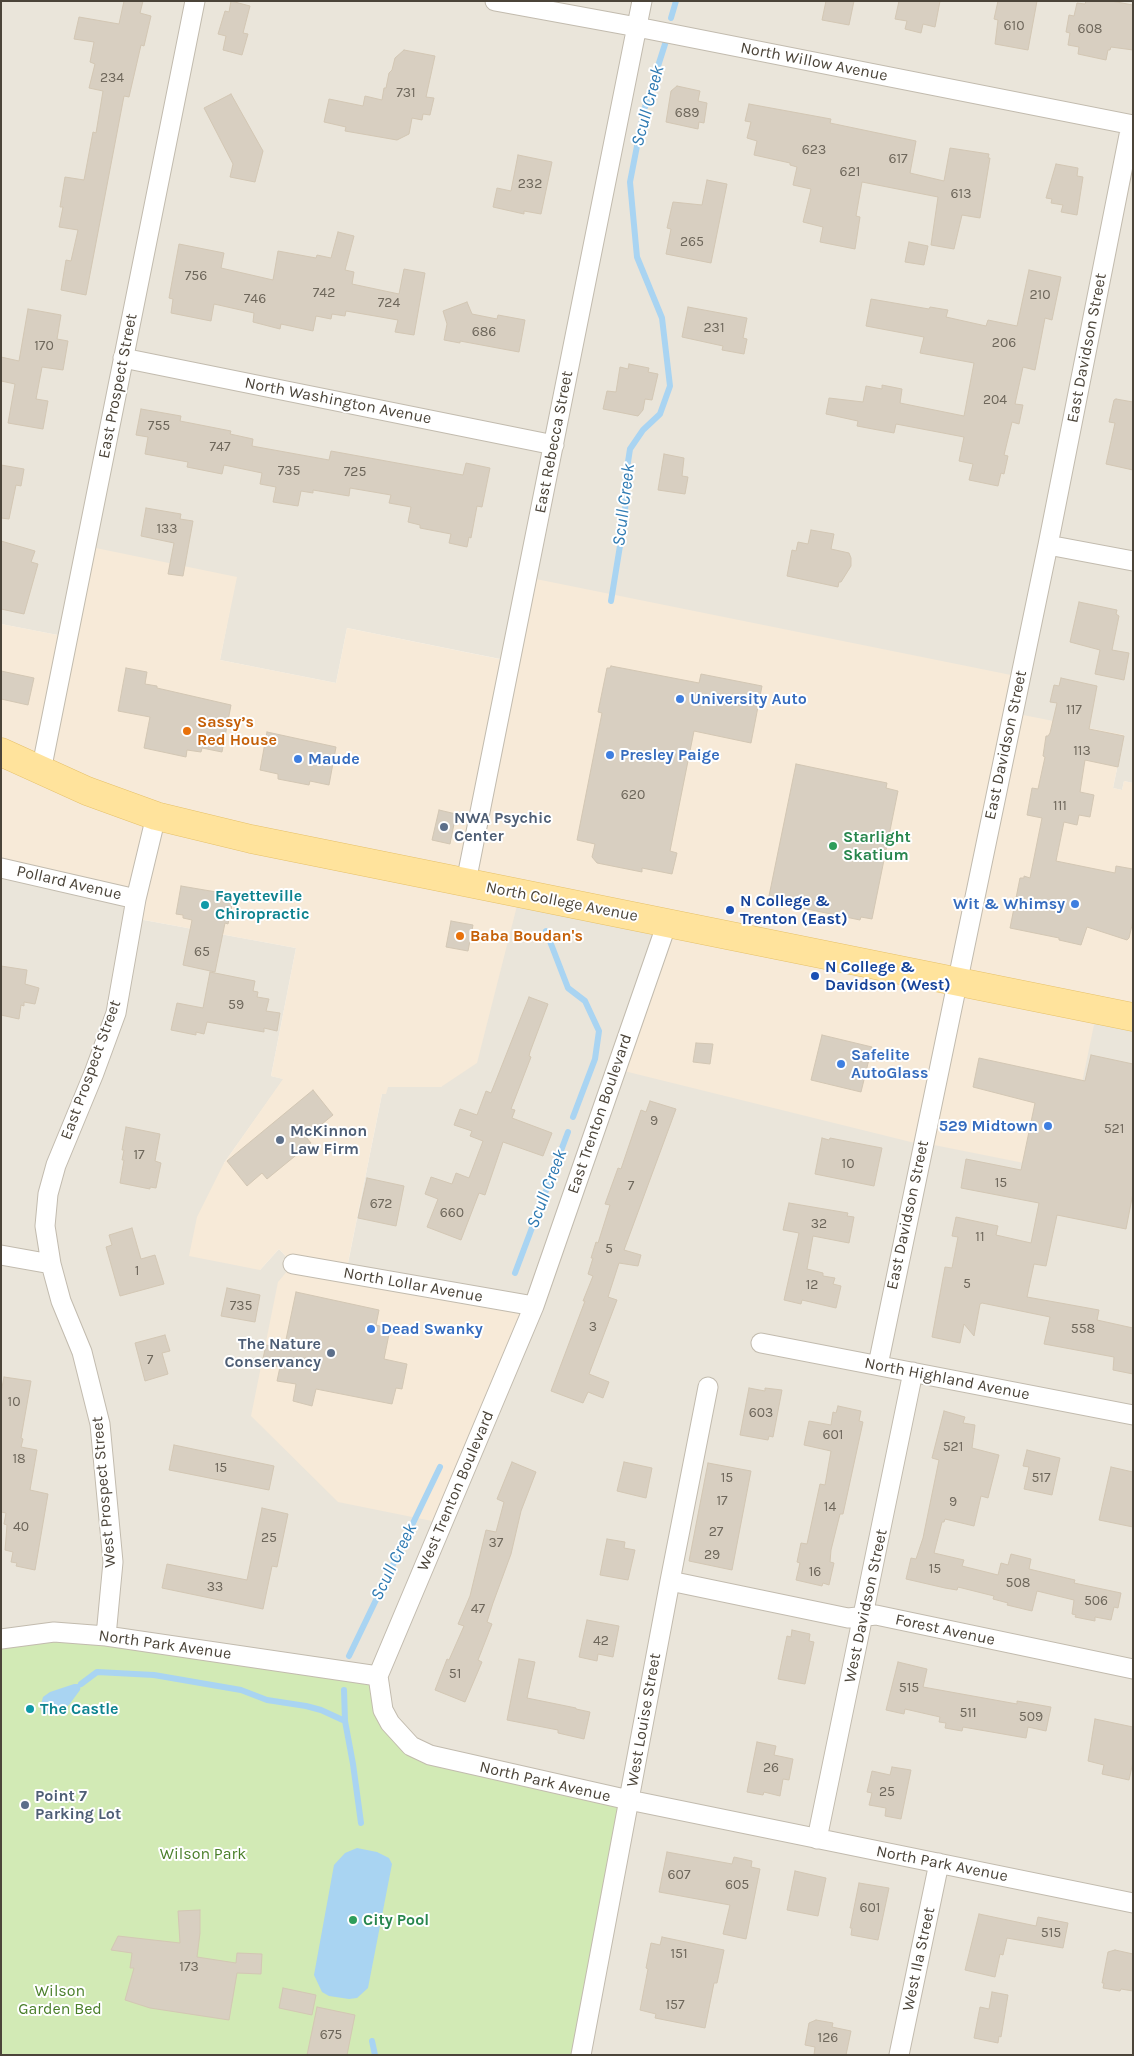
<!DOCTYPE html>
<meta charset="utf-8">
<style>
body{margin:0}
#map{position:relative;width:1134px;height:2056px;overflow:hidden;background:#f6f3ec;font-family:Karla,sans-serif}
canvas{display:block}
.frame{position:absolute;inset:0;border:2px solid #4b4439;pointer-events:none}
</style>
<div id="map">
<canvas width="1134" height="2056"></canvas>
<div class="frame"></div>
</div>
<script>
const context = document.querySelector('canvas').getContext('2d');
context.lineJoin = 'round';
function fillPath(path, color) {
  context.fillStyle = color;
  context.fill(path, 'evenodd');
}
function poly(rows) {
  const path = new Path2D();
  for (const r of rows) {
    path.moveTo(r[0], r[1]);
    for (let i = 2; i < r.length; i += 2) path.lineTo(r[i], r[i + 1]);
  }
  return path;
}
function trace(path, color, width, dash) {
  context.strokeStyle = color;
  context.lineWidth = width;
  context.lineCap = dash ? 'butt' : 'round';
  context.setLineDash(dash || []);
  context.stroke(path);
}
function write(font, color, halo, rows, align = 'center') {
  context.font = font + ' Karla,sans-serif';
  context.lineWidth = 4;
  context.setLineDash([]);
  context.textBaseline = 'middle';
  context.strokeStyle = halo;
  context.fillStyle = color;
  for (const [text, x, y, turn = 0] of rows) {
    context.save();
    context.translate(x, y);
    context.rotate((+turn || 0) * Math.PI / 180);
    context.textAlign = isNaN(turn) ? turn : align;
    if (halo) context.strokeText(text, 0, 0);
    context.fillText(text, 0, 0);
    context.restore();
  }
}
fillPath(poly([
 [1,1,1133,1,1133,783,1124,781,1122,790,1113,788,1124,735,510,661,347,628,336,683,220,660,236,577,68,637,1,624],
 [1,868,136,899,133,918,296,948,271,1076,284,1079,224,1163,260,1270,279,1249,293,1264,346,1273,382,1094,387,1087,441,1087,520,894,1133,1017,1133,2055,581,2055,1,1639]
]), '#eae5da');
fillPath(poly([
 [86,546,237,577,220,660,336,683,347,628,509,661,526,577,1021,677,1013,713,1124,735,1113,788,1122,790,1124,781,1133,783,1133,1017,1097,1010,1064,1171,924,1143,923,1145,616,1069,667,923,520,894,477,1063,441,1087,388,1087,386,1094,382,1094,346,1273,534,1306,442,1523,338,1502,251,1416,278,1282,293,1264,279,1249,260,1270,189,1256,197,1217,224,1163,283,1079,271,1076,296,948,133,918,136,899,1,868,1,624,68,637]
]), '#f7ead8');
fillPath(poly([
 [54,1632,378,1676,383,1710,411,1746,629,1800,581,2055,1,2055,1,1639]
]), '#d2eab5');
fillPath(poly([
 [74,1684,81,1684,80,1690,69,1705,56,1714,43,1713,40,1708,43,1697,50,1692],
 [357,1848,377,1852,389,1858,392,1864,368,1988,357,1998,349,1999,329,1996,322,1992,314,1975,334,1865,345,1853]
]), '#a9d4f2');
trace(poly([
 [671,18,676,1],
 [611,601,625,515,626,475,630,449,643,430,660,414,670,386,662,318,637,257,630,182,644,110,666,41],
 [546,931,568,988,585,1001,599,1031,595,1059,573,1117],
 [515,1273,568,1132],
 [349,1656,440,1467],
 [81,1684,97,1672,154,1675,241,1690,267,1700,306,1706,321,1710,345,1721],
 [344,1690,345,1721,353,1764,361,1823],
 [372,2041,375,2055]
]), '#a9d4f2', 6);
const building = poly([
 [124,1,143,1,140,13,151,16,144,46,141,45,129,97,124,96,86,295,61,290,66,260,71,261,78,230,59,227,63,207,60,207,65,177,84,180,93,132,96,133,103,91,89,88,95,64,90,62,94,42,74,39,79,17,119,24,124,1],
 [231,1,250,6,243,33,248,34,242,55,223,50,226,36,218,34,225,11,229,12,231,1],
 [826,1,854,1,849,25,822,20,826,1],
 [899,1,940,1,935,27,923,24,921,33,905,29,907,21,895,19,899,1],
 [998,1,1037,1,1028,50,995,44,998,20,994,19,998,1],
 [1086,1,1111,1,1133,5,1133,50,1111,47,1110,50,1108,50,1106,60,1078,54,1079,47,1068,45,1070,33,1066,32,1069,15,1074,16,1077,3,1085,4,1086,1],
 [404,50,435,56,426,97,434,98,430,115,423,114,422,120,412,118,409,134,397,140,345,131,346,127,324,122,329,99,363,106,365,96,382,100,384,88,386,88,389,73,392,70,395,58,404,50],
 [677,86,700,91,698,101,707,103,704,123,699,122,698,129,666,122,671,91,677,86],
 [231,94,263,151,255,182,230,177,233,164,204,108,231,94],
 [749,104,831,119,830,123,916,141,910,173,944,181,950,148,989,154,988,158,990,158,980,218,962,215,954,249,931,245,938,197,862,182,856,216,860,217,855,249,820,242,823,227,803,222,811,189,793,185,797,167,790,165,790,163,754,155,757,141,747,138,751,122,745,121,749,104],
 [518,155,552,162,541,214,524,211,524,214,493,207,497,188,511,191,518,155],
 [1056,164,1078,168,1077,176,1083,177,1077,215,1061,212,1063,205,1051,203,1052,199,1046,198,1056,164],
 [707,180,727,184,711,263,666,254,671,229,667,228,673,202,702,205,707,180],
 [338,232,354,236,345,270,354,272,352,284,399,294,404,269,425,273,414,335,395,332,398,320,346,311,345,316,332,314,331,319,316,316,313,331,281,324,280,329,253,322,254,313,214,304,211,321,171,313,173,299,169,298,179,244,224,253,221,268,273,280,278,251,316,258,317,255,331,258,338,232],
 [909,242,928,246,924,265,905,262,909,242],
 [1029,270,1061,277,1052,320,1045,318,1035,370,1023,367,1015,404,1023,405,1019,424,1012,422,1004,455,1008,456,1004,474,1001,473,998,486,969,480,973,464,959,461,964,437,896,424,894,433,857,426,858,421,826,414,829,398,863,402,866,386,882,389,882,385,902,389,900,403,964,416,974,363,920,353,924,337,866,326,871,299,929,309,930,307,948,310,946,317,986,326,988,320,1017,326,1029,270],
 [467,302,472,314,497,319,498,315,525,320,519,352,460,341,460,343,444,340,447,324,443,311,467,302],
 [688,307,747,318,743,338,747,339,744,354,722,350,723,346,682,337,688,307],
 [28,309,61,315,57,339,68,341,63,370,42,367,36,399,48,401,43,429,8,423,15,384,1,381,1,357,19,361,28,309],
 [629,364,649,368,648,372,658,374,652,400,645,399,643,410,638,416,603,409,607,391,616,392,620,367,628,369,629,364],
 [1116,399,1133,402,1133,470,1106,464,1115,423,1109,422,1114,400,1116,399],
 [141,409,181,416,180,421,231,431,230,434,253,439,252,446,329,460,331,451,463,475,466,463,490,468,482,507,477,506,471,538,469,537,467,547,449,543,451,534,420,528,420,525,408,522,411,507,389,503,391,495,350,488,349,496,313,490,313,493,301,491,298,506,273,502,276,487,260,484,262,473,224,465,222,474,187,467,188,462,145,454,148,437,136,435,141,409],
 [664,454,684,458,682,476,688,477,685,494,658,490,664,454],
 [1,465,24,469,21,486,16,485,9,519,1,518,1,465],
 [146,508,181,514,180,519,193,521,183,576,168,574,174,543,141,536,146,508],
 [811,530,834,534,831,549,849,553,851,558,851,566,841,582,839,582,838,587,787,576,792,550,796,551,798,542,808,544,811,530],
 [1,541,35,551,31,562,38,564,24,614,1,609,1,541],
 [1079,602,1117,610,1116,614,1119,616,1112,650,1129,653,1124,680,1095,674,1100,650,1070,642,1079,602],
 [611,666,699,683,701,674,762,686,751,743,694,731,670,851,677,853,672,874,642,868,642,872,597,863,592,857,595,844,577,840,602,713,598,712,607,668,610,668,611,666],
 [126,668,147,672,145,684,157,686,157,688,231,705,222,752,202,748,201,752,187,750,186,757,144,748,150,717,118,711,126,668],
 [1,671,34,678,28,705,1,699,1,671],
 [1061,678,1097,686,1089,729,1124,736,1118,767,1085,760,1080,792,1094,795,1090,817,1079,815,1077,825,1064,822,1056,861,1115,873,1116,866,1133,869,1133,921,1129,938,1127,940,1087,927,1081,945,1059,940,1059,938,1010,928,1020,878,1024,878,1024,876,1030,878,1042,818,1027,815,1032,788,1038,789,1045,757,1043,756,1046,736,1048,736,1050,733,1057,703,1050,702,1054,685,1059,686,1061,678],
 [267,732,336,747,329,785,310,781,309,785,278,779,278,774,260,770,267,732],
 [796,764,887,783,886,788,898,791,872,919,861,917,860,920,768,901,796,764],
 [439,810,456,814,450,844,432,840,439,810],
 [181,886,234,895,228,924,225,923,215,972,183,965,192,920,183,918,183,915,176,914,181,886],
 [451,921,473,925,468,951,446,947,451,921],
 [1,966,27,970,25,984,39,988,35,1004,24,1002,24,1006,21,1005,19,1019,1,1015,1,966],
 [210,972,255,981,253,991,258,992,257,997,269,999,266,1011,280,1013,277,1031,264,1028,264,1032,207,1022,204,1034,196,1032,196,1035,171,1030,177,1003,203,1008,210,972],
 [529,997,548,1004,530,1052,529,1056,531,1057,511,1109,515,1110,512,1118,552,1133,543,1156,503,1142,485,1195,479,1193,461,1240,427,1227,438,1199,425,1194,431,1177,452,1184,456,1173,469,1178,483,1141,470,1136,472,1131,454,1125,460,1109,477,1115,486,1091,491,1093,529,997],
 [822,1035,872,1047,861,1092,811,1080,822,1035],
 [696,1043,713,1044,710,1064,693,1062,696,1043],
 [1091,1055,1133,1064,1133,1193,1126,1229,1057,1215,1046,1266,1034,1264,1027,1297,1099,1310,1097,1320,1133,1328,1133,1374,1113,1370,1114,1357,1044,1344,1050,1317,982,1303,980,1304,974,1336,964,1324,960,1343,932,1337,945,1267,952,1268,958,1237,952,1236,956,1217,998,1226,996,1235,1031,1243,1039,1203,961,1188,966,1159,1021,1170,1035,1103,973,1087,979,1058,1085,1081,1091,1055],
 [313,1090,333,1115,306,1137,311,1143,267,1179,262,1173,247,1186,227,1161,313,1090],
 [650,1101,676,1109,624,1250,641,1255,638,1266,619,1263,608,1297,617,1300,589,1374,609,1382,603,1398,588,1392,583,1403,551,1391,585,1301,583,1301,593,1276,588,1274,593,1258,591,1258,596,1242,598,1243,610,1205,605,1204,618,1168,621,1169,641,1110,646,1112,650,1101],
 [126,1127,160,1134,155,1161,161,1163,156,1188,150,1187,150,1189,120,1183,124,1160,122,1160,124,1150,122,1150,126,1127],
 [822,1138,829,1140,830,1138,882,1148,874,1186,815,1174,822,1138],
 [367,1178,404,1186,396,1226,358,1218,367,1178],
 [789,1203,848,1213,847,1216,854,1217,849,1243,813,1236,807,1269,823,1273,823,1276,835,1278,833,1284,841,1286,836,1308,802,1300,801,1304,784,1300,799,1233,783,1230,789,1203],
 [132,1228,141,1259,155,1255,164,1284,120,1296,106,1247,112,1245,109,1235,132,1228],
 [227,1288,260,1295,255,1322,221,1316,227,1288],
 [296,1292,379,1310,376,1325,390,1329,384,1359,407,1364,402,1389,396,1388,392,1404,316,1389,312,1406,293,1401,296,1384,277,1381,280,1367,262,1363,266,1345,284,1349,296,1292],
 [165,1335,170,1351,162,1353,168,1374,145,1381,135,1343,165,1335],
 [4,1377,31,1381,21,1438,23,1439,21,1447,37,1450,30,1490,48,1494,35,1570,16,1566,17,1563,11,1562,13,1552,5,1550,7,1525,4,1524,6,1513,1,1512,1,1393,4,1377],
 [749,1388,765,1391,765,1388,782,1390,773,1437,769,1436,768,1440,740,1435,749,1388],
 [838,1406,861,1411,859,1421,863,1422,843,1514,840,1514,831,1550,830,1562,834,1563,829,1585,823,1583,822,1586,796,1580,800,1563,797,1562,801,1543,807,1544,820,1484,825,1485,831,1451,804,1445,809,1421,831,1425,833,1412,836,1413,838,1406],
 [944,1411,965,1417,963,1423,975,1425,972,1448,999,1455,988,1498,981,1496,974,1526,945,1519,944,1522,942,1522,934,1553,964,1560,962,1566,998,1575,1001,1563,1008,1565,1011,1554,1031,1559,1029,1569,1075,1580,1074,1583,1121,1593,1118,1608,1114,1607,1111,1620,1095,1617,1095,1621,1075,1617,1076,1615,1072,1614,1074,1600,1037,1591,1032,1611,1007,1605,1008,1603,993,1599,994,1596,958,1587,957,1590,945,1588,906,1579,911,1558,916,1559,923,1538,939,1460,932,1458,944,1411],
 [174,1445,274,1466,269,1490,169,1470,174,1445],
 [1027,1450,1060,1458,1052,1495,1024,1489,1029,1467,1023,1466,1027,1450],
 [512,1462,536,1472,521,1511,511,1554,493,1603,487,1622,492,1624,478,1660,482,1662,465,1702,435,1690,447,1659,449,1660,464,1626,458,1624,470,1596,486,1530,496,1532,504,1502,497,1499,512,1462],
 [624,1462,652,1468,646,1498,617,1491,624,1462],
 [708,1463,751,1471,732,1570,689,1561,708,1463],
 [1111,1467,1133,1472,1133,1527,1099,1520,1111,1467],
 [262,1508,288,1514,277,1567,272,1566,263,1609,162,1588,167,1564,247,1580,262,1508],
 [607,1539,625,1542,624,1548,635,1550,628,1580,600,1575,607,1539],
 [587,1620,619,1626,613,1657,598,1654,597,1661,579,1657,587,1620],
 [792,1630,810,1634,809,1641,814,1642,805,1684,778,1679,787,1636,791,1637,792,1630],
 [519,1659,535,1662,527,1698,576,1708,576,1709,590,1712,584,1739,558,1733,558,1730,507,1720,519,1659],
 [898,1662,927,1669,923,1687,1017,1704,1017,1701,1051,1707,1046,1731,1028,1727,1026,1738,963,1727,962,1731,945,1728,946,1723,939,1722,940,1717,905,1709,904,1714,886,1710,898,1662],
 [1095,1719,1133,1727,1133,1762,1129,1780,1102,1774,1104,1765,1088,1761,1095,1719],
 [757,1742,776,1746,774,1755,793,1759,789,1780,783,1779,780,1796,764,1792,763,1795,747,1792,757,1742],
 [892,1767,911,1770,901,1819,885,1816,886,1808,869,1805,872,1793,867,1792,872,1771,890,1775,892,1767],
 [667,1852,732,1864,734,1857,752,1861,751,1867,760,1869,746,1939,723,1934,730,1905,659,1892,667,1852],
 [795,1871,826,1878,818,1916,787,1910,795,1871],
 [859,1883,889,1888,878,1940,851,1935,852,1928,850,1928,859,1883],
 [200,1910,200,1933,197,1957,236,1963,237,1953,262,1954,261,1974,237,1973,229,2020,150,2008,125,2000,134,1968,130,1968,132,1953,111,1950,118,1936,180,1943,178,1911,200,1910],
 [979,1914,1036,1926,1038,1917,1068,1923,1063,1948,1007,1938,1003,1955,1000,1954,995,1977,965,1970,979,1914],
 [662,1937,724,1950,717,1983,714,1983,705,2028,655,2018,656,2014,640,2010,648,1969,646,1968,651,1943,660,1945,662,1937],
 [1115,1950,1133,1954,1133,1991,1121,1989,1120,1991,1103,1988,1104,1983,1102,1983,1108,1952,1115,1950],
 [283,1988,316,1995,312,2015,279,2008,283,1988],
 [992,1992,1008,1995,1001,2037,999,2036,998,2043,974,2038,980,2007,989,2009,992,1992],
 [317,2007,355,2015,347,2055,307,2055,317,2007],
 [816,2020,833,2023,832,2027,851,2031,846,2055,814,2055,815,2047,805,2045,809,2023,816,2020]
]);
fillPath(building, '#d8cfc1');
trace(building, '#d3c7b4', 1);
const minor = poly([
 [495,1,637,27,1133,125],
 [123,358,554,445],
 [1048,545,1133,561],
 [41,771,195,1],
 [1,868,136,899],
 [466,882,642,1],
 [1,1255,51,1264],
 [293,1264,534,1306],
 [761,1343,1133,1415],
 [878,1365,1048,545,1131,125],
 [670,1581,848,1618,876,1615,1133,1669],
 [106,1636,113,1562,100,1424,82,1352,61,1301,51,1264,45,1226,48,1194,56,1165,94,1073,116,1013,136,899,156,816],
 [1,1639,54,1632,106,1636,378,1676],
 [378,1676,383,1710,390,1723,411,1746,430,1755,629,1800,1133,1903],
 [378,1676,534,1306,667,923],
 [817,1839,913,1372],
 [581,2055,670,1581,708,1387],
 [899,2055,939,1863]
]);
const primary = poly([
 [1,752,87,791,156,816,251,839,1133,1017]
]);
trace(minor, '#c2bbae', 21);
trace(primary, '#e6c16a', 29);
trace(minor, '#fff', 19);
trace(primary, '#ffe39c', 28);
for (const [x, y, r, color] of [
 [680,699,5,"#3f7fe0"],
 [187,731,5,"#e8710a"],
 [610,755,5,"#3f7fe0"],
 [298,759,5,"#3f7fe0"],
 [444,827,5,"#5c6f8a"],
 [833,846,5,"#2e9e5b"],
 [1075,904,5,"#3f7fe0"],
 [205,905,5,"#0f9aa8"],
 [730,910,5,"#1a4fb4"],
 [460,936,5,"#e8710a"],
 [815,976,5,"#1a4fb4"],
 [841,1064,5,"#3f7fe0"],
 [1048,1126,5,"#3f7fe0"],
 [280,1140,5,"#5c6f8a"],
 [371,1329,5,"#3f7fe0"],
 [331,1353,5,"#5c6f8a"],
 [30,1709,5,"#0f9aa8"],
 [25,1805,5,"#5c6f8a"],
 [353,1920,5,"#2e9e5b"]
]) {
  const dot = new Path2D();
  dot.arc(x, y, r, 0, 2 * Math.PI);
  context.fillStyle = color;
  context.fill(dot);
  trace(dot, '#fff', 2);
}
write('14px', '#6e675b', null, [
 ["610",1014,26],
 ["608",1090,29],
 ["234",112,78],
 ["731",406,93],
 ["689",687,113],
 ["623",814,150],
 ["617",898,159],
 ["621",850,172],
 ["232",530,184],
 ["613",961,194],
 ["265",692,242],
 ["756",196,276],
 ["742",324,293],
 ["210",1040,295],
 ["746",255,299],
 ["724",389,303],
 ["231",714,328],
 ["686",484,332],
 ["206",1004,343],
 ["170",44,346],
 ["204",995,400],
 ["755",159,426],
 ["747",220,447],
 ["735",289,471],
 ["725",355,472],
 ["133",167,529],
 ["117",1074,710],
 ["113",1082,751],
 ["620",633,795],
 ["111",1060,806],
 ["65",202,952],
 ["59",236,1005],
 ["9",654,1121],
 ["521",1114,1129],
 ["17",139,1155],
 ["10",848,1164],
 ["15",1001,1183],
 ["7",631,1186],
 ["672",381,1204],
 ["660",452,1213],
 ["32",819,1224],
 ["11",980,1237],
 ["5",609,1249],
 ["1",137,1271],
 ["5",967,1284],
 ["12",812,1285],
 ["735",241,1306],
 ["3",593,1327],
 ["558",1083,1329],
 ["7",150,1360],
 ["10",14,1402],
 ["603",761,1413],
 ["601",833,1435],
 ["521",953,1447],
 ["18",19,1459],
 ["15",221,1468],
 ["15",727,1478],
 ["517",1041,1478],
 ["17",722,1501],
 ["9",953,1502],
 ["14",830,1507],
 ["40",21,1527],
 ["27",716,1532],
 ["25",269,1538],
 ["37",496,1543],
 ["29",712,1555],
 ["15",935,1569],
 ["16",815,1572],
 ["508",1018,1583],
 ["33",215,1587],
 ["506",1096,1601],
 ["47",478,1609],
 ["42",601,1641],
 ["51",455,1674],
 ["515",909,1688],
 ["511",968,1713],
 ["509",1031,1717],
 ["26",771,1768],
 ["25",887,1792],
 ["607",679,1875],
 ["605",737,1885],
 ["601",870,1908],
 ["515",1051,1933],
 ["151",679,1954],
 ["173",189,1967],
 ["157",675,2005],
 ["675",331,2035],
 ["126",828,2038]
]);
write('16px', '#4b4439', '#fff', [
 ["North Willow Avenue",814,62,11],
 ["East Davidson Street",1087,348,-79],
 ["East Prospect Street",118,386,-79],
 ["North Washington Avenue",338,401,11],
 ["East Rebecca Street",554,442,-79],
 ["East Davidson Street",1006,745,-78],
 ["Pollard Avenue",69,883,13],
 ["North College Avenue",562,902,11],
 ["East Prospect Street",91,1070,-70],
 ["East Trenton Boulevard",600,1114,-71],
 ["East Davidson Street",908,1215,-78],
 ["North Lollar Avenue",413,1285,10],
 ["North Highland Avenue",947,1379,11],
 ["West Trenton Boulevard",456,1491,-67],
 ["West Prospect Street",104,1492,-95],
 ["West Davidson Street",866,1606,-78],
 ["Forest Avenue",945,1630,12],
 ["North Park Avenue",165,1645,8],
 ["West Louise Street",644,1720,-80],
 ["North Park Avenue",545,1782,13],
 ["North Park Avenue",942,1864,11],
 ["West Ila Street",919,1959,-78]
]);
write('bold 16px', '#366cbe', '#fff', [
 ["University Auto",690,699],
 ["Presley Paige",620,755],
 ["Maude",308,759],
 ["Wit & Whimsy",1065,904,"right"],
 ["Safelite",851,1055],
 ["AutoGlass",851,1073],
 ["529 Midtown",1038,1126,"right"],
 ["Dead Swanky",381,1329]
], 'left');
write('bold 16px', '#c56008', '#fff', [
 ["Sassy’s",197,722],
 ["Red House",197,740],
 ["Baba Boudan's",470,936]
], 'left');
write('bold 16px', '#4e5e75', '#fff', [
 ["NWA Psychic",454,818],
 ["Center",454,836],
 ["McKinnon",290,1131],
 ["Law Firm",290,1149],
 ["The Nature",321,1344,"right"],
 ["Conservancy",321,1362,"right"],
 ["Point 7",35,1796],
 ["Parking Lot",35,1814]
], 'left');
write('bold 16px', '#27864d', '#fff', [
 ["Starlight",843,837],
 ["Skatium",843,855],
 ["City Pool",363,1920]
], 'left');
write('bold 16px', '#0d838f', '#fff', [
 ["Fayetteville",215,896],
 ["Chiropractic",215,914],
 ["The Castle",40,1709]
], 'left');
write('bold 16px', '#164399', '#fff', [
 ["N College &",740,901],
 ["Trenton (East)",740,919],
 ["N College &",825,967],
 ["Davidson (West)",825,985]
], 'left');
write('16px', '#4a7f2a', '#fff', [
 ["Wilson Park",203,1854],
 ["Wilson",60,1991],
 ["Garden Bed",60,2009]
]);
write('italic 18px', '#2e7ab2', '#fff', [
 ["Scull Creek",648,106,-75],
 ["Scull Creek",624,505,-83],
 ["Scull Creek",547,1189,-69],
 ["Scull Creek",394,1562,-64]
]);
</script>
